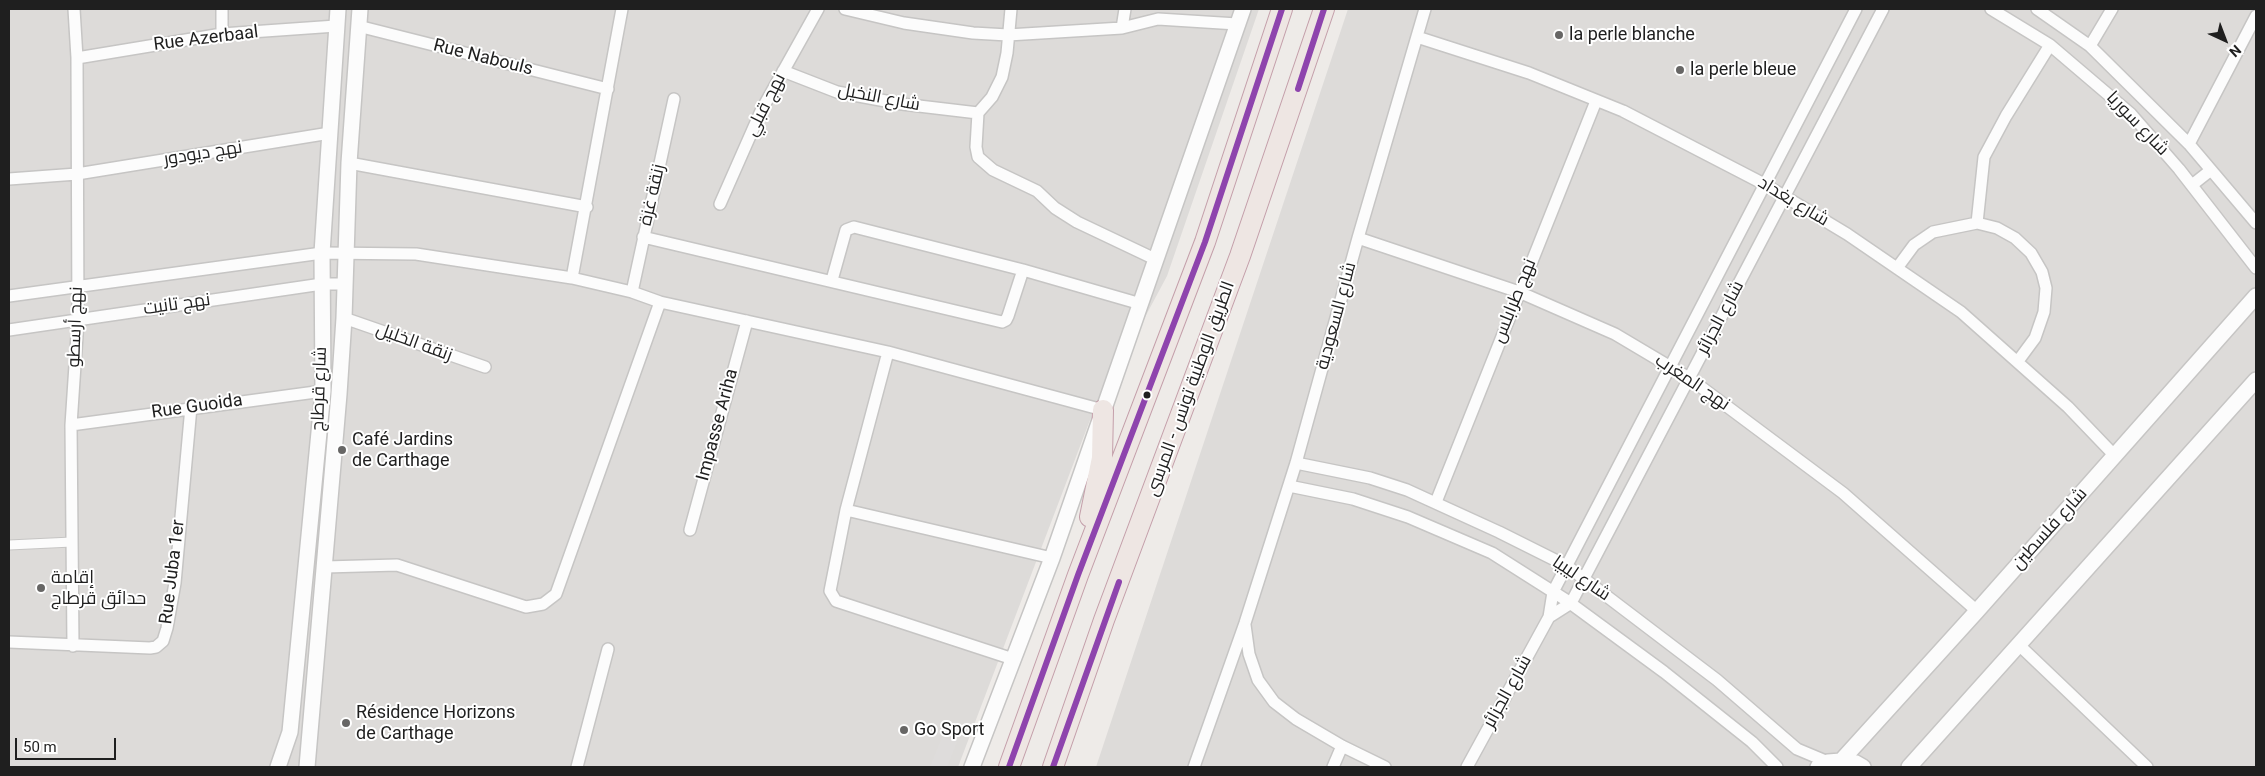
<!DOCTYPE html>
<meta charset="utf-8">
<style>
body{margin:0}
#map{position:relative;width:2265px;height:776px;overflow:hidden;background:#eeebe8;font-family:Roboto,sans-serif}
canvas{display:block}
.frame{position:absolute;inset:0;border:10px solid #1f1f1f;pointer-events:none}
.north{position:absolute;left:2200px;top:15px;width:50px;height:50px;-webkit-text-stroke:4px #fff;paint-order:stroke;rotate:137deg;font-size:14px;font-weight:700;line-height:20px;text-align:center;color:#1f1f1f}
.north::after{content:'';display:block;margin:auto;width:18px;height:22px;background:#1f1f1f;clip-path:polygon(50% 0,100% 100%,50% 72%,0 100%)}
.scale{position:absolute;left:15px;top:738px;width:101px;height:22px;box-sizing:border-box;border:2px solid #1f1f1f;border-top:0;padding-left:6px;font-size:15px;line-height:18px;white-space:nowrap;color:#1f1f1f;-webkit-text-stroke:4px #fff;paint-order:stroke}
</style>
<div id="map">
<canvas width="2265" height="776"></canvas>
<div class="frame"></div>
<div class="north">N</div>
<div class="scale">50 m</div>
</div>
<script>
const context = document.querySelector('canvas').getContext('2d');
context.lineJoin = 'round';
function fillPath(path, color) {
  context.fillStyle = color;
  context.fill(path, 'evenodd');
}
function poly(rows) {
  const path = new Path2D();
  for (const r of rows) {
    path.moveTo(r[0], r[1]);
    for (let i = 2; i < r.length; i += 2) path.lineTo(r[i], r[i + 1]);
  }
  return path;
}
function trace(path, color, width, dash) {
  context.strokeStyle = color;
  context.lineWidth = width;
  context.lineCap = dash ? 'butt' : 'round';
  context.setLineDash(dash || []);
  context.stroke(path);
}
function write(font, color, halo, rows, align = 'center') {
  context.font = font + ' Roboto,Cairo,sans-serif';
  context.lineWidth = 4;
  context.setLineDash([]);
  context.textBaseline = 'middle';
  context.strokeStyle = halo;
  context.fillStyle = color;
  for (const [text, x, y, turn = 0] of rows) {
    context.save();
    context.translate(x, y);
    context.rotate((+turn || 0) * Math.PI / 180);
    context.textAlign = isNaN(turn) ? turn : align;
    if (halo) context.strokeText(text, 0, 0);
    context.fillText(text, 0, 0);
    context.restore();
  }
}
fillPath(poly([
 [9,9,1259,9,1167,276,1090,420,958,767,9,767],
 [1348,9,2256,9,2256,767,1096,767]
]), '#dddbd9');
fillPath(poly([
 [942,737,957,742,947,767,930,767]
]), '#dedcdb');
const pedestrian = poly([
 [9,545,72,542]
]);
const minor = poly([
 [845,9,904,23,973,33,1008,35,1122,28,1158,19,1237,24],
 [1011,9,1007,53,1002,77,992,97,978,113,976,147,978,157,993,170,1037,191,1055,208,1077,222,1157,260],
 [1991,9,2050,45,2131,114,2179,169,2256,268],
 [2037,9,2090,46,2189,144,2256,223],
 [358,26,608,89],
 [1122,28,1125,9],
 [222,34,222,9],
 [1417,37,1529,73,1623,111,1764,184,1847,234,1961,312,2068,407,2115,456],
 [2090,46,2112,9],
 [77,58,222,34,336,26],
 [783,71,837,92,902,104,978,113],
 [2189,144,2256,16],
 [349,163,587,207],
 [9,179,77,174,330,133],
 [2192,185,2211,170],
 [720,204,761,111,818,9],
 [1977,223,1984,157,2006,116,2050,45],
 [643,237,1002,322,1006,320,1008,316,1023,270],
 [1358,238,1519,292,1615,334,1689,378,1843,493,1977,611],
 [1897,268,1914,245,1933,232,1977,223,1997,228,2015,238,2031,253,2042,272,2046,288,2044,312,2035,338,2018,361],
 [572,278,622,9],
 [832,280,846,230,854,227,1023,270,1141,304],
 [632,292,674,99],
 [9,296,322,253,416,254,572,278,632,292,660,302,888,352,1103,410],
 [344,318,485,367],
 [9,330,322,284,345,284],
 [888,352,846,510,830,591,836,601,1013,659],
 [71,425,323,391],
 [1296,463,1370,478,1407,490,1499,532,1567,566,1717,680,1797,749,1828,762],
 [1289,486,1353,499,1408,517,1492,553,1566,600,1664,672,1752,742,1777,767],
 [1436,502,1596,101],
 [846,510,1052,558],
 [690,530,747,321],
 [325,567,397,565,526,607,543,604,556,594,660,302],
 [1549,617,1571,603,1883,9],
 [1245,625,1249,654,1258,680,1274,702,1296,719,1342,746,1385,767],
 [9,642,150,648,156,647,163,641,167,628,175,583,191,407],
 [2019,645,2147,767],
 [73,646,71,425,78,320,77,58,74,9],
 [577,767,608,649],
 [1194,767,1245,623,1296,463,1358,238,1425,9],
 [1333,767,1342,746],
 [1467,767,1549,617,1553,592,1856,9]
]);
const tertiary = poly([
 [1841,761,1977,611,2256,296],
 [278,767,290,732,323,391,322,253,338,9],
 [307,767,339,394,344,318,349,163,360,9],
 [972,767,1052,558,1243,9],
 [1818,767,1828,762,1841,761,1856,763,1863,767],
 [1909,767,2256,380]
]);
const trunk = poly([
 [1090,517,1102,458,1103,410],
 [1009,767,1078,575,1205,242,1282,9],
 [1053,767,1104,620,1240,256,1324,9]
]);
trace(pedestrian, '#c6c5c4', 11);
trace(minor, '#c6c5c4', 14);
trace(tertiary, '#c6c5c4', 18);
trace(trunk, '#c49faa', 22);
trace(pedestrian, '#fcfcfc', 9);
trace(minor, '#fcfcfc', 11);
trace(tertiary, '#fcfcfc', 15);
trace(trunk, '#eee6e3', 20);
trace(poly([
 [1298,89,1324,9],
 [1009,767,1078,575,1205,242,1282,9],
 [1053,767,1119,582]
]), '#8e44ad', 6);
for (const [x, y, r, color] of [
 [1559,35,5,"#676665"],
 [1680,70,5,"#676665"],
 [1147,395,4.5,"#1f1f1f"],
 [342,450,5,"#676665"],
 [41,588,5,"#676665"],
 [346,723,5,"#676665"],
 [904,730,5,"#676665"]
]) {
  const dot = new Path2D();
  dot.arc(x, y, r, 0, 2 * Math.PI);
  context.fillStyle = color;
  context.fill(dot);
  trace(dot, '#fff', 2);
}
write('18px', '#1f1f1f', '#fff', [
 ["la perle blanche",1569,35],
 ["la perle bleue",1690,70],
 ["Café Jardins",352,440],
 ["de Carthage",352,461],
 ["إقامة",51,578],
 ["حدائق قرطاج",51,599],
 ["Résidence Horizons",356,713],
 ["de Carthage",356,734],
 ["Go Sport",914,730]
], 'left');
write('18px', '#1f1f1f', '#fff', [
 ["Rue Azerbaal",206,39,-7],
 ["Rue Nabouls",483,58,14],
 ["شارع النخيل",879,98,11],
 ["نهج قبلي",766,105,-63],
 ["شارع سوريا",2137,124,46],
 ["نهج ديودور",203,154,-9],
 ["زنقة غزة",653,195,-77],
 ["شارع بغداد",1793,202,31],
 ["نهج طرابلس",1515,301,-68],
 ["نهج تانيت",177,305,-8],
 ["شارع السعودية",1337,316,-75],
 ["شارع الجزائر",1721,318,-62],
 ["نهج أرسطو",76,327,-88],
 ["زنقة الخليل",414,343,20],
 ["نهج المغرب",1692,383,34],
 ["شارع قرطاج",320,389,-88],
 ["الطريق الوطنية تونس - المرسى",1191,389,-70],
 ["Rue Guoida",197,407,-8],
 ["Impasse Ariha",718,425,-75],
 ["شارع فلسطين",2050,529,-48],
 ["Rue Juba 1er",173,572,-83],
 ["شارع ليبيا",1581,579,34],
 ["شارع الجزائر",1508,692,-61]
]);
</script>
